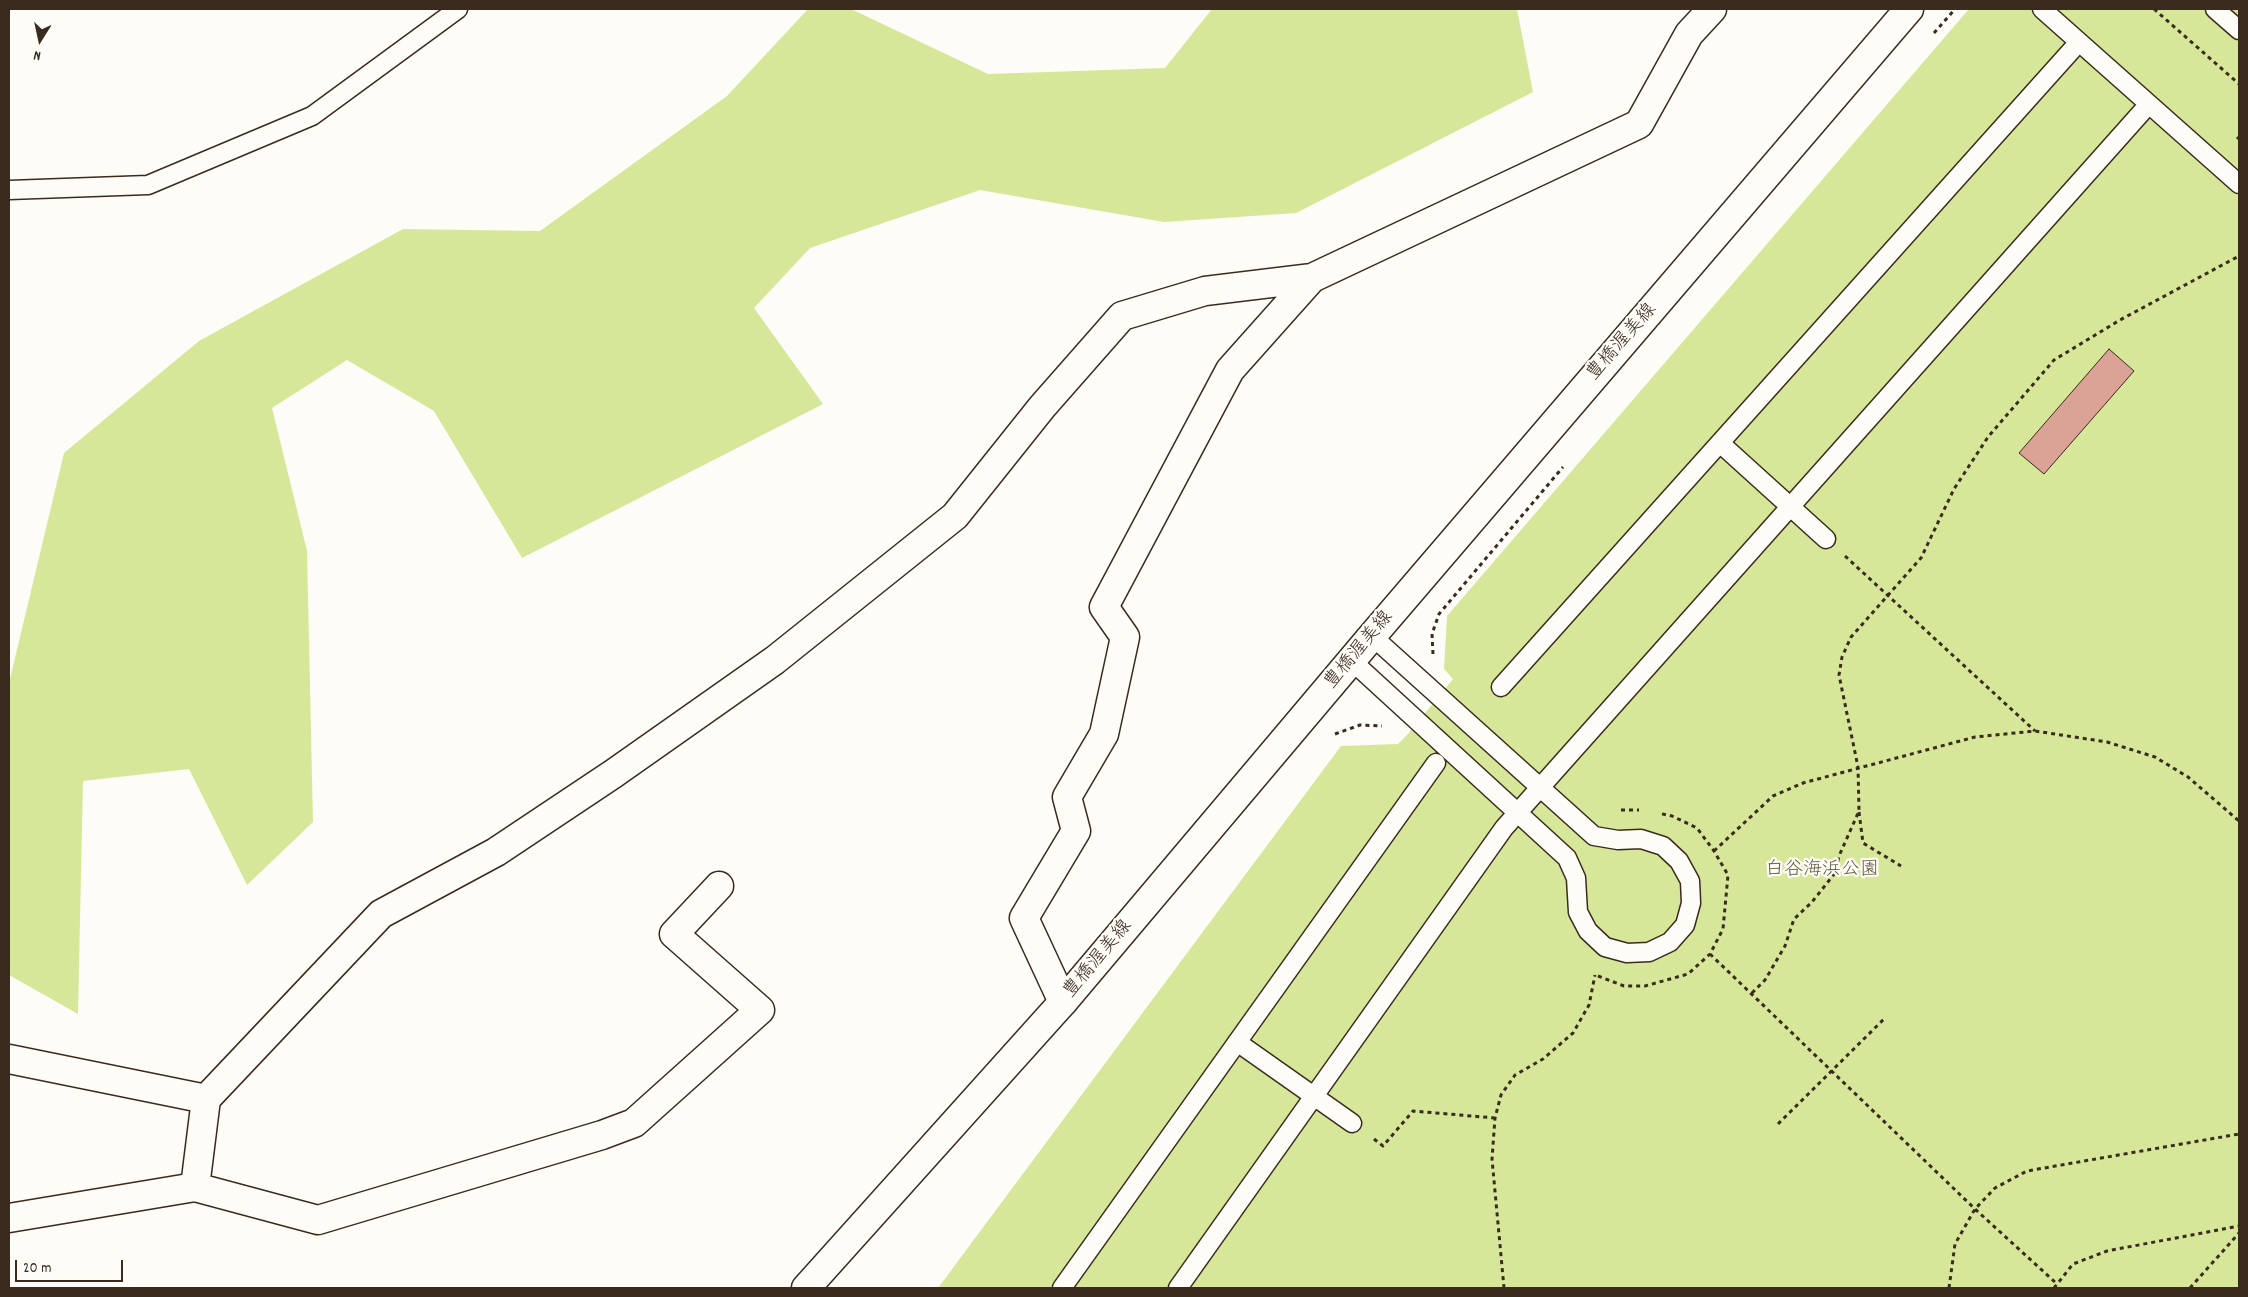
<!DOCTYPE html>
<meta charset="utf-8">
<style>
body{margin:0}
#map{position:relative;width:2248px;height:1297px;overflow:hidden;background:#fdfcf7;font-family:Dekko,sans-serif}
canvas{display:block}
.frame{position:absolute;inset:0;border:10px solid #3b2a1e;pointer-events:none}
.north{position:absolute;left:15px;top:15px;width:50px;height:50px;-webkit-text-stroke:4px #fdfcf7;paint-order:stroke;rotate:190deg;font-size:14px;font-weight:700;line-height:20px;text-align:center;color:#3b2a1e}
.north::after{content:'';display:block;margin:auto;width:18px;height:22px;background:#3b2a1e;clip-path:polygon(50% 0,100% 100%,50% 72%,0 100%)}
.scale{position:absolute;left:15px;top:1260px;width:108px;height:22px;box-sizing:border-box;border:2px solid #3b2a1e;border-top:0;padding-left:6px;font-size:15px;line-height:18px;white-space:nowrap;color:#3b2a1e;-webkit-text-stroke:4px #fdfcf7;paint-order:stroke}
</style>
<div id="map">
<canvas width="2248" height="1297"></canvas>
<div class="frame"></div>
<div class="north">N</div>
<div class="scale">20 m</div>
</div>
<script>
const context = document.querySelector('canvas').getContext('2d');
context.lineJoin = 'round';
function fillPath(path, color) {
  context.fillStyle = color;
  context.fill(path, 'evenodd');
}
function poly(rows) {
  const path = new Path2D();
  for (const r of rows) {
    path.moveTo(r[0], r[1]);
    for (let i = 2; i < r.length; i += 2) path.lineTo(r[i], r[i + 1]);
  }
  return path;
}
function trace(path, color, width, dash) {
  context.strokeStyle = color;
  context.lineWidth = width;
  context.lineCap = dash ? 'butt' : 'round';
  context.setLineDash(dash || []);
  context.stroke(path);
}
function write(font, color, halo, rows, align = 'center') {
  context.font = font + ' Dekko,"Klee One",sans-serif';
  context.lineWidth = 4.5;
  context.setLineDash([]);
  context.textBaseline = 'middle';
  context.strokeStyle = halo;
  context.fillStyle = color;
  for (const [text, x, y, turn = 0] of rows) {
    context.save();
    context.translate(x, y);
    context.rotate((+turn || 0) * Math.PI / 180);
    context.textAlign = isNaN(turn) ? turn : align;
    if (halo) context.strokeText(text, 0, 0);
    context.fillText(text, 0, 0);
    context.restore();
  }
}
fillPath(poly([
 [808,9,851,9,988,74,1165,68,1212,9,1517,9,1533,92,1296,213,1164,222,980,190,810,248,754,308,823,404,522,558,434,411,347,360,272,408,307,551,313,822,247,885,189,769,83,781,78,1014,9,975,9,683,64,453,199,341,403,229,540,231,727,96],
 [1969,9,2239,9,2239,1288,938,1288,1341,746,1398,744,1407,735,1453,679,1444,669,1447,616]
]), '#d7e79a');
const building = poly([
 [2109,349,2134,371,2044,474,2019,453,2109,349]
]);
fillPath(building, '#dba396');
trace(building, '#3b2a1e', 1);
const service = poly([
 [2042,9,2239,184],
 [2215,9,2239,30],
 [9,190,148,185,312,116,458,9],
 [1720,443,1826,539],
 [1352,661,1567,858,1576,878,1578,912,1588,931,1605,947,1627,953,1649,952,1670,942,1685,925,1691,903,1690,881,1679,861,1663,846,1641,839,1618,840,1594,836,1372,636],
 [1501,687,2079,42],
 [1237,1042,1352,1123],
 [1062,1288,1436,763],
 [1178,1288,1504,828,2149,104]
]);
const minor = poly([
 [719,886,674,934,760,1010,634,1123,602,1135,318,1220,195,1187,206,1099,381,914,496,852,613,774,775,660,955,516,1042,407,1122,316,1205,291,1312,278,1639,124,1689,34,1712,9],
 [1063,1002,1024,918,1076,831,1067,797,1104,734,1125,637,1104,607,1230,370,1312,278],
 [9,1059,206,1099],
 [9,1218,195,1187]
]);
const primary = poly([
 [806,1288,1063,1002,1372,636,1909,9]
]);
trace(service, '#3b2a1e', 21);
trace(minor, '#3b2a1e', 31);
trace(primary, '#3b2a1e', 31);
trace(poly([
 [2154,9,2239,84],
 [1934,33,1955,9],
 [2237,139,2239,137],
 [1845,556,2035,731],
 [1433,654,1432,634,1439,614,1563,467],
 [1335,734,1360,725,1382,726],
 [1621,810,1639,810],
 [1859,812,1863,843,1901,866],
 [1714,851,1773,796,1803,783,1975,737,2035,731,2107,742,2155,757,2188,777,2239,821],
 [1710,954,1975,1209,2056,1283],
 [1598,976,1624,986,1645,986,1688,974,1710,954,1723,929,1728,875,1714,851,1697,828,1672,816,1658,813],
 [1752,993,1765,980,1785,946,1794,919,1812,902,1835,873,1839,856,1859,811,1858,767,1839,675,1842,657,1851,637,1921,558,1954,489,1988,437,2054,360,2120,320,2239,256],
 [1778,1124,1884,1019],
 [1374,1139,1383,1146,1413,1111,1495,1118],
 [1504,1288,1492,1159,1495,1118,1501,1095,1515,1075,1543,1059,1573,1033,1589,1005,1595,975],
 [1949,1288,1955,1244,1975,1209,1995,1188,2027,1171,2239,1134],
 [2054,1288,2073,1264,2107,1251,2239,1226],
 [2190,1288,2239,1233]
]), '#3b2a1e', 3, [4, 4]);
trace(service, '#fdfcf7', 18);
trace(minor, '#fdfcf7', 28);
trace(primary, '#fdfcf7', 28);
write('19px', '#3b2a1e', '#fdfcf7', [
 ["豊橋渥美線",1623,343,-49],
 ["豊橋渥美線",1360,651,-50],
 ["豊橋渥美線",1099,960,-50]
]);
write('19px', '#62593d', '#fdfcf7', [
 ["白谷海浜公園",1822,871]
]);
</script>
